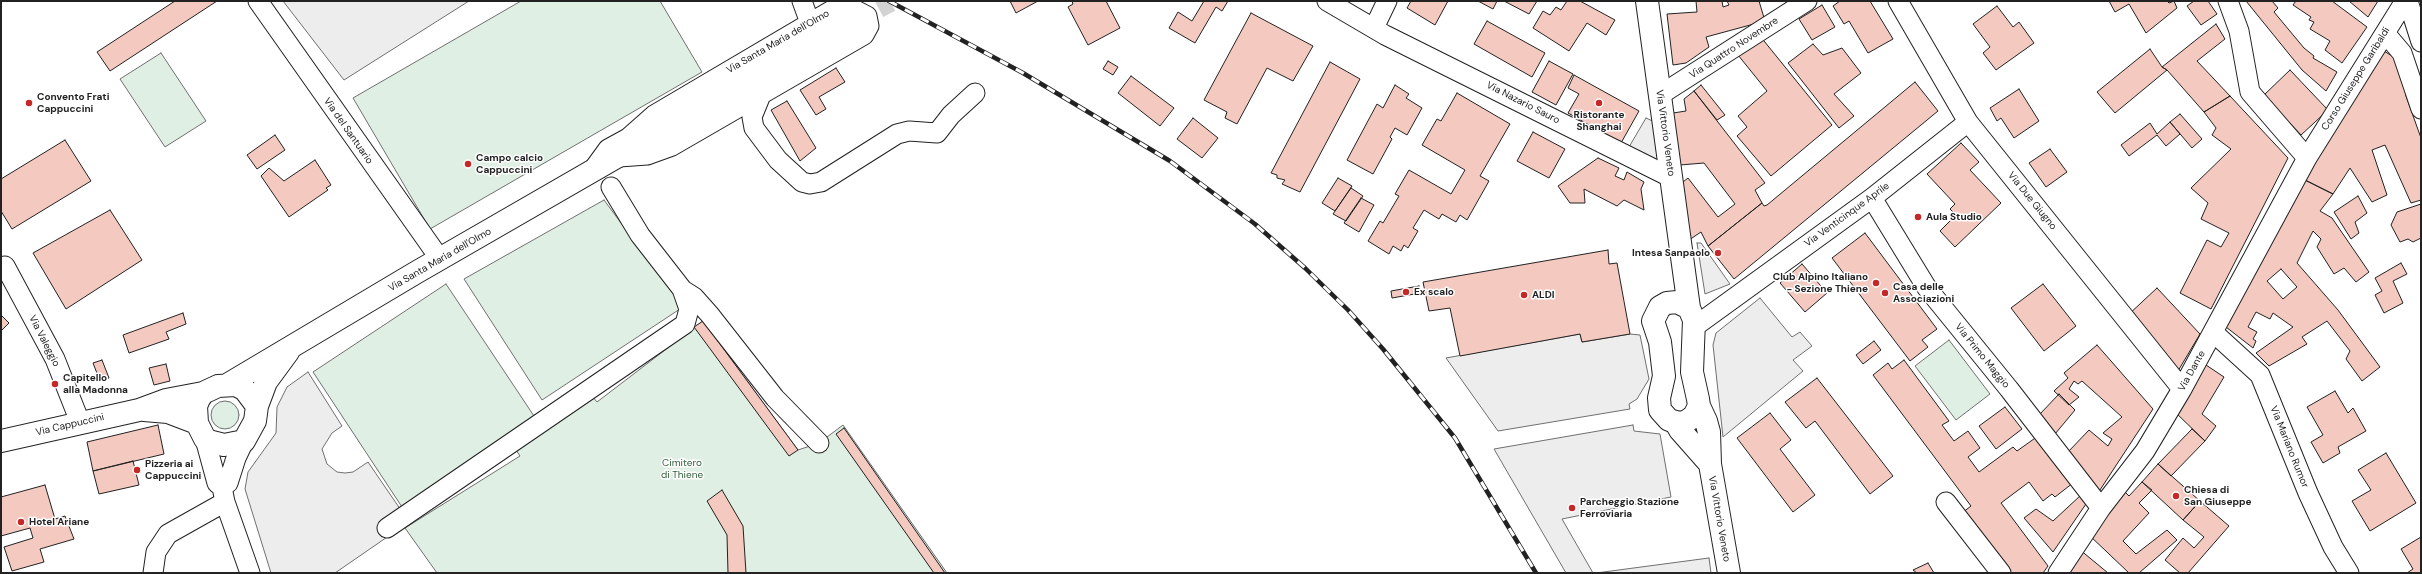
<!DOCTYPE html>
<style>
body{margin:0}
#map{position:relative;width:2422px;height:574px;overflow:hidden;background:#fff;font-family:"DM Sans",sans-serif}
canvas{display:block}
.frame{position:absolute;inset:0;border:2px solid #222;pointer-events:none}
</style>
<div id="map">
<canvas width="2422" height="574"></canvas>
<div class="frame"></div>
</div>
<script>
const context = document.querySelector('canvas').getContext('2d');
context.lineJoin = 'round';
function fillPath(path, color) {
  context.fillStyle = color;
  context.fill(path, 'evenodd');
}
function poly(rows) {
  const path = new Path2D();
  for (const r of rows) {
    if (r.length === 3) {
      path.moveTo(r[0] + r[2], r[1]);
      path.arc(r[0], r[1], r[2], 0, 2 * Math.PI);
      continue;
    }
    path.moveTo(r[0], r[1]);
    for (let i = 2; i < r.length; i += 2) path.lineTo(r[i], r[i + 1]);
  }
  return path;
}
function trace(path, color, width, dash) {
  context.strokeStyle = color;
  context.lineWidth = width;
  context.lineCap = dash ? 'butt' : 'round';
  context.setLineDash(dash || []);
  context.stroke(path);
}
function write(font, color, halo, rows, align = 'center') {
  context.font = font + ' "DM Sans",sans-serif';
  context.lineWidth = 3;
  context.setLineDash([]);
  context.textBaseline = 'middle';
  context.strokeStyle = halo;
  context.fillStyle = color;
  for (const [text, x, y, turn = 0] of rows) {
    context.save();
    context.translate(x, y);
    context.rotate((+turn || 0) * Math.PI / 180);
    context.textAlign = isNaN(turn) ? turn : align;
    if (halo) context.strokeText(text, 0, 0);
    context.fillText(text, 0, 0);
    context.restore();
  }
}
const green = poly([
 [521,1,660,1,702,72,430,229,353,98,521,1],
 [161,53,206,121,165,147,120,79,161,53],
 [604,200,683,307,542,400,464,279,604,200],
 [446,284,536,419,402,507,313,372,446,284],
 [703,321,798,450,819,443,843,425,947,573,437,573,405,528,520,456,512,444,588,391,597,402,703,321],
 [1949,340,1990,394,1956,420,1915,366,1949,340],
 [225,415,14]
]);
fillPath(green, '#e0efe3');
trace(green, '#6f6f6f', 1);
const parking = poly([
 [283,1,469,1,344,80,283,1],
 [1646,118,1657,123,1659,164,1629,147,1646,118],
 [1697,243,1701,243,1730,284,1705,294,1697,243],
 [1760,298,1792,337,1800,332,1812,346,1793,360,1803,371,1723,437,1713,345,1716,333,1760,298],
 [1580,334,1582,342,1630,334,1640,335,1649,379,1637,399,1629,404,1630,409,1498,431,1446,358,1580,334],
 [308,372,342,426,332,433,322,449,327,464,337,472,345,473,353,472,368,462,409,522,335,573,271,573,245,489,248,472,276,433,277,407,287,387,308,372],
 [1633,425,1634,431,1660,434,1671,497,1562,519,1593,573,1566,573,1494,449,1633,425],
 [1709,558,1711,573,1596,573,1709,558]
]);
fillPath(parking, '#ededed');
trace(parking, '#6f6f6f', 1);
const building = poly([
 [175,1,217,1,110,71,97,52,175,1],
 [1010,1,1038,1,1016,13,1010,1],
 [1072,1,1106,1,1120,28,1088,45,1068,7,1073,4,1072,1],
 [1204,1,1228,1,1222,11,1216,7,1195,43,1169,28,1178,12,1192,21,1204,1],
 [1411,1,1448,1,1435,25,1407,8,1411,1],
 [1478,1,1497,1,1493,9,1478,1],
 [1504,1,1537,1,1529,14,1504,1],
 [1567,1,1580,1,1615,20,1606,35,1587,23,1569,51,1533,28,1543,11,1550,15,1556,7,1561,10,1567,1],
 [1696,1,1722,1,1723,7,1729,5,1727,1,1759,1,1765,21,1706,37,1709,47,1686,63,1673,65,1667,14,1697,12,1696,1],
 [1840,1,1870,1,1893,39,1868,53,1849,21,1844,24,1833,6,1840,1],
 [2109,1,2167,1,2169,3,2174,1,2177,8,2146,33,2129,4,2115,12,2109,1],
 [2194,1,2208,1,2217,14,2201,25,2187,6,2194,1],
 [2246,1,2272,1,2278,8,2274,12,2304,48,2314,56,2313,58,2337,72,2326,91,2302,70,2246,1],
 [2296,1,2332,1,2367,27,2342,63,2325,50,2330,41,2310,29,2314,22,2309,20,2311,17,2293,5,2296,1],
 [2349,1,2378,1,2368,17,2349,1],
 [1822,5,1835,27,1812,40,1799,19,1822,5],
 [1997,6,2013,27,2019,22,2034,43,1996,70,1983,53,1990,47,1973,24,1997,6],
 [1251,13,1313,46,1293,81,1267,68,1237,124,1225,118,1227,112,1204,100,1251,13],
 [1487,21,1545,53,1532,77,1474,44,1487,21],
 [2216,24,2225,39,2197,61,2230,96,2204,112,2167,70,2162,67,2216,24],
 [1760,36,1832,125,1771,176,1737,136,1747,127,1738,116,1767,91,1738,55,1760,36],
 [1813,44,1823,55,1842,48,1861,73,1834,94,1854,116,1839,128,1788,63,1813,44],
 [2150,49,2162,67,2167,70,2115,113,2097,92,2150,49],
 [2384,51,2400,61,2406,96,2421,138,2421,200,2411,203,2385,145,2372,150,2387,195,2372,202,2350,168,2333,194,2303,179,2384,51],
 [1108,61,1118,67,1113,75,1103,69,1108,61],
 [1549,61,1573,74,1556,105,1532,92,1549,61],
 [1330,62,1360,79,1300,192,1282,184,1285,180,1277,178,1277,175,1271,173,1330,62],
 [836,68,845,82,819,97,826,109,816,115,800,90,836,68],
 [2290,70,2328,110,2301,135,2264,95,2290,70],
 [1574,75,1639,111,1621,143,1568,113,1579,94,1568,88,1574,75],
 [1131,76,1174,108,1160,126,1118,93,1131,76],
 [1915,82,1938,111,1734,279,1708,246,1762,203,1764,206,1767,205,1915,82],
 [1395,85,1409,94,1406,98,1422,108,1407,135,1395,128,1390,137,1392,139,1373,174,1347,160,1377,104,1383,108,1395,85],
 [1701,85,1725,115,1717,120,1694,91,1701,85],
 [2019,89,2039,121,2014,138,2001,118,1997,121,1990,108,2019,89],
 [1694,91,1765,183,1755,190,1762,203,1708,246,1701,232,1689,240,1683,182,1688,178,1718,217,1735,204,1704,163,1680,165,1673,113,1686,111,1684,99,1694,91],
 [1457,93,1510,124,1480,176,1489,181,1467,220,1460,215,1456,222,1442,214,1439,219,1424,210,1413,228,1418,231,1408,248,1404,245,1401,251,1393,246,1389,254,1368,241,1380,221,1383,223,1399,196,1395,194,1409,170,1451,194,1465,170,1422,145,1437,119,1441,121,1457,93],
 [2230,96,2288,158,2211,309,2180,293,2207,240,2221,247,2229,233,2201,219,2208,203,2191,188,2231,149,2212,135,2216,128,2204,112,2230,96],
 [787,101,816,148,800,161,771,110,787,101],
 [2180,114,2202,139,2192,148,2170,122,2180,114],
 [1193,118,1218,138,1202,158,1177,139,1193,118],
 [2170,122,2180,134,2166,146,2157,135,2129,156,2121,145,2150,123,2157,134,2170,122],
 [1533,132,1565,149,1549,178,1517,161,1533,132],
 [275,135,285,150,257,169,247,155,275,135],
 [65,140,91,181,12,229,1,211,1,179,65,140],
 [1961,143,1979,162,1970,170,2001,203,1955,247,1940,231,1956,215,1950,209,1955,204,1927,174,1961,143],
 [2050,149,2067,172,2046,187,2029,163,2050,149],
 [1598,158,1619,168,1615,176,1624,180,1627,172,1644,182,1641,189,1644,210,1624,200,1617,206,1584,189,1585,203,1570,203,1558,186,1598,158],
 [315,160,331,185,326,188,328,190,289,217,261,176,269,168,284,181,315,160],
 [1338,178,1352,186,1335,211,1322,203,1338,178],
 [2303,179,2333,194,2320,211,2332,218,2369,272,2356,282,2344,268,2334,274,2317,247,2321,239,2313,231,2297,263,2338,310,2380,367,2362,381,2346,359,2350,351,2327,321,2302,337,2307,344,2269,366,2256,353,2293,327,2273,313,2270,319,2256,312,2248,327,2257,332,2253,339,2256,341,2253,348,2226,327,2303,179],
 [2281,269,2297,287,2283,299,2267,281,2281,269],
 [1351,188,1363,196,1346,221,1333,214,1351,188],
 [2358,196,2367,213,2355,222,2359,233,2351,239,2334,212,2358,196],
 [1361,198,1374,205,1359,232,1344,223,1361,198],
 [2421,204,2421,238,2413,242,2408,239,2400,242,2391,225,2397,212,2421,204],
 [110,210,142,260,66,309,33,253,110,210],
 [1865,233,1937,329,1922,340,1928,347,1910,361,1832,258,1865,233],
 [1608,250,1609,264,1617,263,1630,334,1582,342,1580,334,1460,356,1450,308,1429,311,1423,282,1608,250],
 [2401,263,2407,274,2393,281,2403,303,2384,313,2375,295,2382,291,2375,278,2401,263],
 [1802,264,1827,293,1805,312,1780,283,1802,264],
 [2043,284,2076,326,2044,351,2011,308,2043,284],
 [1419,286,1420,293,1392,298,1391,291,1419,286],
 [2157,288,2200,334,2178,371,2127,316,2157,288],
 [183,313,186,324,166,332,169,339,129,353,123,335,183,313],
 [1,315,9,323,1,331,1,315],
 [703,321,798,450,789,456,694,327,703,321],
 [1874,341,1881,350,1863,364,1856,355,1874,341],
 [2097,345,2153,409,2098,493,2068,452,2089,430,2108,446,2112,439,2103,433,2122,417,2082,381,2078,384,2074,381,2069,389,2079,397,2069,405,2054,391,2068,378,2064,373,2097,345],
 [102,360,109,378,100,381,93,363,102,360],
 [1904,360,1949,421,1942,425,1954,441,1968,431,1980,448,1968,457,1979,472,2013,447,2017,451,2038,436,2073,483,2055,497,2052,494,2043,501,2029,482,2001,503,2048,566,2043,573,2007,573,1962,513,1971,506,1873,375,1888,363,1892,369,1904,360],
 [2203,363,2224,377,2202,414,2216,426,2205,441,2174,411,2203,363],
 [166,364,170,381,154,385,149,368,166,364],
 [1817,378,1893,476,1870,494,1815,421,1806,428,1785,402,1817,378],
 [2335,391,2348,413,2353,408,2366,431,2338,447,2340,453,2323,463,2311,442,2323,435,2307,407,2335,391],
 [2059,394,2075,410,2055,434,2040,414,2059,394],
 [2005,407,2022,429,1996,449,1979,426,2005,407],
 [1770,413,1791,440,1780,449,1815,495,1793,512,1737,438,1770,413],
 [158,425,164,454,93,471,87,442,158,425],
 [844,428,945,573,934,573,836,434,844,428],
 [2192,429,2205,441,2171,476,2158,464,2192,429],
 [2386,453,2416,503,2370,531,2352,501,2371,490,2358,470,2386,453],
 [133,461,139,485,99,494,93,471,133,461],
 [2158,464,2200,501,2183,520,2142,482,2158,464],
 [2142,482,2152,490,2139,503,2149,513,2123,541,2136,554,2167,530,2177,540,2139,573,2129,573,2088,534,2120,487,2129,496,2142,482],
 [45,485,55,519,65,516,74,539,40,549,44,562,12,571,4,547,33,538,30,528,1,536,1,497,45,485],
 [722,490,743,526,746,573,728,573,727,535,707,501,722,490],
 [2081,495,2086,504,2053,552,2024,518,2036,509,2053,521,2081,495],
 [2200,501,2229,526,2188,573,2180,573,2165,560,2183,538,2194,548,2204,537,2183,520,2200,501],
 [2421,537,2421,573,2407,573,2413,569,2401,549,2421,537],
 [2079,549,2108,573,2069,573,2079,549],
 [1928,563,1934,573,1917,573,1913,570,1928,563]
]);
fillPath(building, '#f3c9c0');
trace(building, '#222', 1);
trace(poly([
 [849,23,890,1]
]), '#d3d3d3', 22, [22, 11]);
const minor = poly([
 [258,1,440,259],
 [802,1,810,23],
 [1327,1,1385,35,1672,178],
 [1898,1,1968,122,2182,389],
 [2228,1,2239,31,2250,92,2307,158],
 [2408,1,2421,42],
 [1374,28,1387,1],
 [2385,33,2402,53,2421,109],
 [761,95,752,117,754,128,778,160,802,182,810,184,821,182,897,134,909,131,937,133,951,115,975,93],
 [1660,95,1807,1],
 [619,157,647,155,672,146,864,35,869,26,867,16,838,1],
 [592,171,608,149,628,138,654,115,844,3],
 [1872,198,1927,288,2009,389,2101,508],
 [1,267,5,266,55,359,80,422],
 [683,290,694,297,710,315,775,398,819,443],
 [1694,327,1872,198,1968,122],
 [2214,333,2260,375,2308,493,2333,547,2349,573],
 [205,439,217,483,222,487,225,502,250,573],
 [222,487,228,483,236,458,244,441],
 [1946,502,2001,573],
 [387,528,685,324,689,309,682,289,640,235,611,187],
 [153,573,156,552,168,534,225,502],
 [2058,573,2101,508,2145,451,2182,389,2307,158,2405,1]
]);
const major = poly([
 [1647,1,1689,308],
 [1677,302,1689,308,1694,320,1692,372,1698,399,1699,406,1694,416,1687,421,1680,423,1669,420,1660,410,1659,398,1664,376,1660,342,1653,321,1660,307,1667,303,1677,302],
 [227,385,417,272,849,23],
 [257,406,245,390,236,385,218,386,203,393,199,399,196,406,197,423,205,439,212,442,224,445,244,441,255,421,257,406,266,382,288,352],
 [1699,406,1706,421,1709,432,1710,464,1729,573],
 [144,410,168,412,197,423],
 [1676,423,1680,430,1710,464],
 [1,441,139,410,166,400,203,393]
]);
trace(minor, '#222', 21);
trace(major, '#222', 24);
trace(minor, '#fff', 19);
trace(major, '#fff', 22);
const rail = poly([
 [889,1,1023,73,1170,161,1255,224,1305,268,1348,310,1383,349,1455,438,1536,573]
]);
trace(rail, '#222', 4.5);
trace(rail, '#fff', 3, [9]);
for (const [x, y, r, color] of [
 [29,103,4,"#c62828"],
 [1599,103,4,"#c62828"],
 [468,164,4,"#c62828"],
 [1918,217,4,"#c62828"],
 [1718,253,4,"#c62828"],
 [1876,283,4,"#c62828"],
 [1406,292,4,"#c62828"],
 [1885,293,4,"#c62828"],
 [1524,295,4,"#c62828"],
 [55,384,4,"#c62828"],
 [137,470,4,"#c62828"],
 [2176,496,4,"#c62828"],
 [1572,508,4,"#c62828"],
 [21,522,4,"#c62828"]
]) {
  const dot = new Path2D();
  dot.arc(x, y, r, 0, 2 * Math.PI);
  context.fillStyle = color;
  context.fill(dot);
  trace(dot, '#fff', 1.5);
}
write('10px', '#222', '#fff', [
 ["Via Santa Maria dell'Olmo",778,42,-30],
 ["Via Quattro Novembre",1734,48,-33],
 ["Corso Giuseppe Garibaldi",2356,79,-58],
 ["Via Nazario Sauro",1523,103,27],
 ["Via del Santuario",348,131,55],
 ["Via Vittorio Veneto",1665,133,82],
 ["Via Due Giugno",2032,201,51],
 ["Via Venticinque Aprile",1847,215,-36],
 ["Via Santa Maria dell'Olmo",440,260,-30],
 ["Via Valeggio",44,341,63],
 ["Via Primo Maggio",1982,356,51],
 ["Via Dante",2192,371,-61],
 ["Via Cappuccini",70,425,-13],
 ["Via Mariano Rumor",2289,447,68],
 ["Via Vittorio Veneto",1719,519,80]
]);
write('bold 10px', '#222', '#fff', [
 ["Convento Frati",37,97],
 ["Cappuccini",37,109],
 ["Ristorante",1599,115,"center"],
 ["Shanghai",1599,127,"center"],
 ["Campo calcio",476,158],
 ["Cappuccini",476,170],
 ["Aula Studio",1926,217],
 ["Intesa Sanpaolo",1710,253,"right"],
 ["Club Alpino Italiano",1868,277,"right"],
 ["- Sezione Thiene",1868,289,"right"],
 ["Casa delle",1893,287],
 ["Associazioni",1893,299],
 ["Ex scalo",1414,292],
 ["ALDI",1532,295],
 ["Capitello",63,378],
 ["alla Madonna",63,390],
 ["Pizzeria ai",145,464],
 ["Cappuccini",145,476],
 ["Chiesa di",2184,490],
 ["San Giuseppe",2184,502],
 ["Parcheggio Stazione",1580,502],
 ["Ferroviaria",1580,514],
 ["Hotel Ariane",29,522]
], 'left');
write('10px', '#2f5e38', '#fff', [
 ["Cimitero",682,463],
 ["di Thiene",682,475]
]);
</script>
